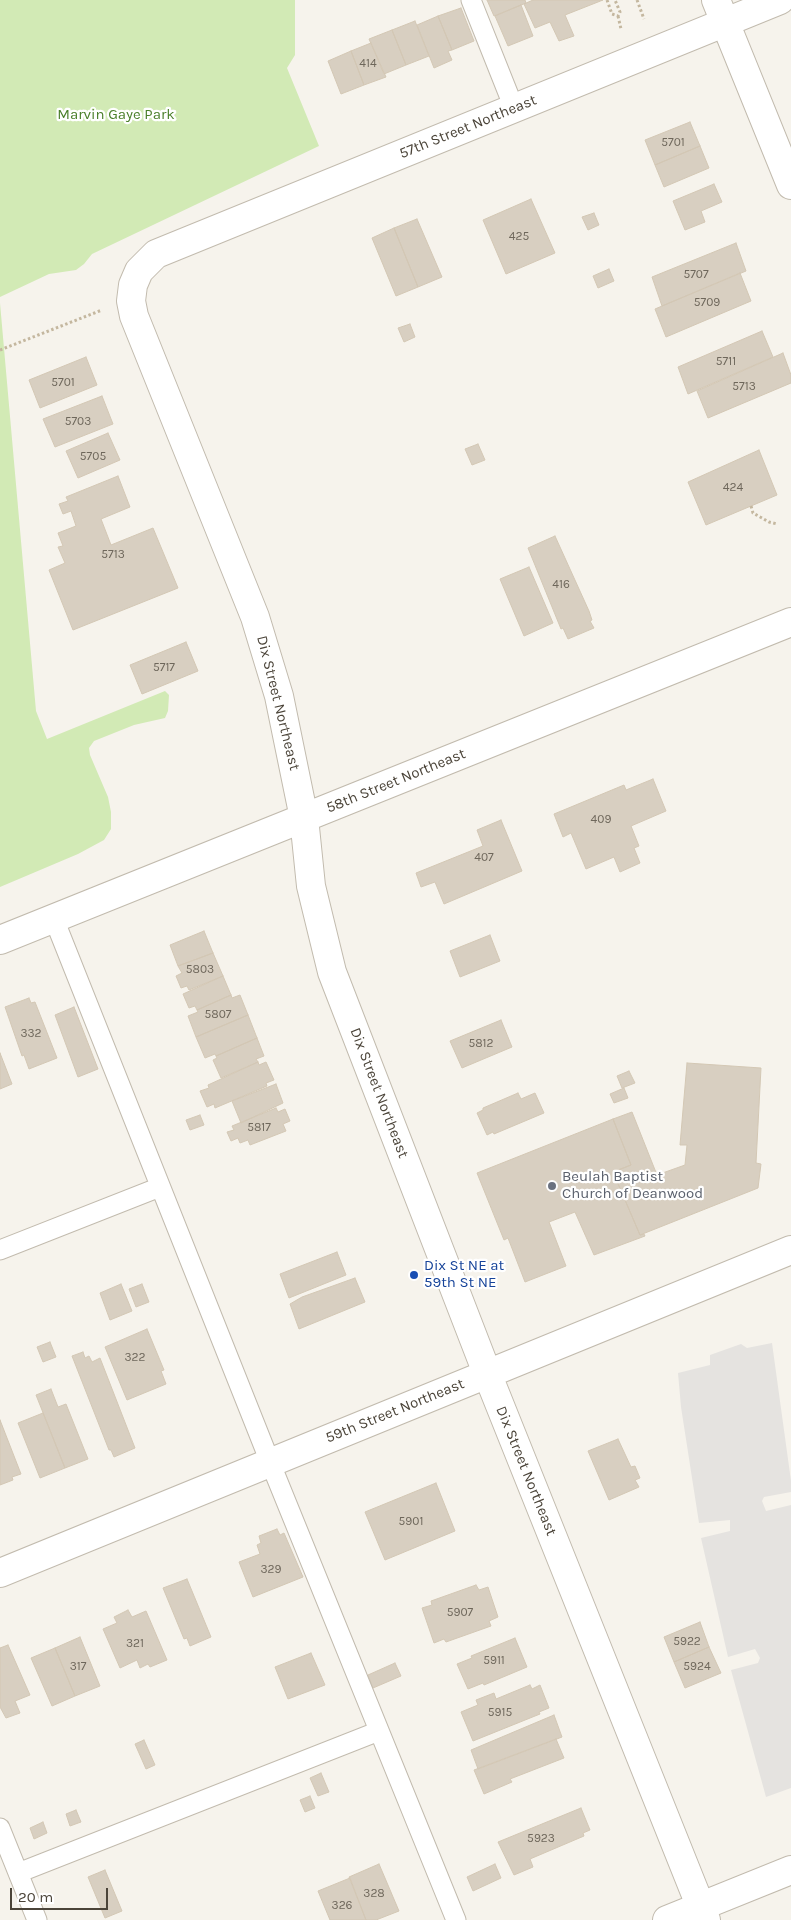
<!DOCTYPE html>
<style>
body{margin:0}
#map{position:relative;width:791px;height:1920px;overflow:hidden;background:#f6f3ec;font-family:Karla,sans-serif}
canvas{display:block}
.scale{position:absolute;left:10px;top:1888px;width:98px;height:22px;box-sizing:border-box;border:2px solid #4b4439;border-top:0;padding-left:6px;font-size:15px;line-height:18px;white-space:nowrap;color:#4b4439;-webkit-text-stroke:4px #fff;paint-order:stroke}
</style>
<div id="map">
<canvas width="791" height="1920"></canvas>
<div class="scale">20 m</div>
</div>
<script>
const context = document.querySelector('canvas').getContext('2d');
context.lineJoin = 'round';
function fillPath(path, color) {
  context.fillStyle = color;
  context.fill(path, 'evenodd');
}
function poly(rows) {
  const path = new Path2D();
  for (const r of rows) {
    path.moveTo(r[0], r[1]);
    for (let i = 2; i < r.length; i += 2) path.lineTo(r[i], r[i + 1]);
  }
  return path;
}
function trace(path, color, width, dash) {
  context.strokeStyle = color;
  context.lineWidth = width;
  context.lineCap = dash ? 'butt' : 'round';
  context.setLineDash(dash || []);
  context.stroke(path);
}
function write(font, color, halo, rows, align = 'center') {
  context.font = font + ' Karla,sans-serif';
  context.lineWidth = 4.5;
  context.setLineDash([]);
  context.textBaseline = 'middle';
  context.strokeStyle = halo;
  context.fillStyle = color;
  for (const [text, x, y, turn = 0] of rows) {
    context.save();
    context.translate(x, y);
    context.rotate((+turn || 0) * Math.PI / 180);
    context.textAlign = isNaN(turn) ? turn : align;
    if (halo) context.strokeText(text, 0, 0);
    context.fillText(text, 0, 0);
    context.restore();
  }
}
fillPath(poly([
 [0,0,295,0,295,55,287,68,319,146,92,254,84,264,76,270,49,274,0,297],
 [0,303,36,711,47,739,165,691,169,695,168,711,165,718,134,725,94,741,89,748,90,755,108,797,111,812,111,829,104,840,78,854,0,887]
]), '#d2eab5');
fillPath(poly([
 [772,1343,791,1481,791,1492,764,1497,762,1501,766,1511,791,1505,791,1788,766,1797,731,1670,758,1663,760,1658,755,1649,728,1657,701,1538,730,1531,730,1520,699,1523,681,1407,678,1373,710,1365,710,1355,741,1344,747,1348]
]), '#e5e3e0');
const building = poly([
 [487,0,525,0,526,3,494,16,487,0],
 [533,0,603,0,565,15,574,36,559,41,550,22,535,28,524,4,533,0],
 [521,5,533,36,508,46,495,16,521,5],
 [461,8,474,41,452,50,438,16,461,8],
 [438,16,452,50,448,51,452,60,434,68,417,25,438,16],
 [415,21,429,56,406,65,392,30,415,21],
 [392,30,406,65,384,74,369,39,392,30],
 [371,43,386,77,364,85,351,51,371,43],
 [351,51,364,85,341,94,328,61,351,51],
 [690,122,700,146,655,165,645,140,690,122],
 [700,146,709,168,664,187,655,165,700,146],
 [714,184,722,202,701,211,705,222,685,230,673,201,714,184],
 [531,199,555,253,506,274,483,220,531,199],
 [594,213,599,225,588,230,582,217,594,213],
 [417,219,442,277,418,287,394,228,417,219],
 [394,228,418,287,396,296,372,238,394,228],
 [736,243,746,271,662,306,652,277,736,243],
 [609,269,614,281,598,288,593,276,609,269],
 [740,273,751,301,666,337,655,309,740,273],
 [410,324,415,337,404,342,398,328,410,324],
 [762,331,773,357,688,394,678,367,762,331],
 [783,353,791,375,791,383,708,418,697,391,783,353],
 [86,357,97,385,40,408,29,380,86,357],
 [102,396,113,424,55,447,43,419,102,396],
 [108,433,120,460,78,478,66,451,108,433],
 [478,444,485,460,472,465,465,449,478,444],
 [759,450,777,495,706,525,688,482,759,450],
 [118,476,130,507,101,519,111,545,153,528,178,588,73,630,49,570,65,563,58,547,63,546,58,533,76,526,71,511,63,514,59,504,68,501,66,497,118,476],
 [555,536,589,611,592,620,590,621,594,628,568,639,563,628,561,629,528,548,555,536],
 [529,567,553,623,524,636,500,579,529,567],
 [186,642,198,671,142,694,130,665,186,642],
 [653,779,666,811,631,826,639,846,634,848,640,863,620,872,614,857,586,869,571,833,563,837,554,814,624,785,626,790,653,779],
 [501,820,522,871,444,904,435,882,421,887,416,873,483,846,477,830,501,820],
 [204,931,213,953,178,966,170,945,204,931],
 [490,935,500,961,460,977,450,951,490,935],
 [213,953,223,976,189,990,187,986,181,988,176,976,182,973,178,966,213,953],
 [223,976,231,995,197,1010,195,1006,189,1008,183,994,223,976],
 [231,995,232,998,240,995,248,1015,196,1037,188,1016,198,1012,197,1010,231,995],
 [29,998,31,1003,35,1002,57,1058,29,1069,24,1055,22,1056,5,1007,29,998],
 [74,1007,98,1069,78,1077,55,1015,74,1007],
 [248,1015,257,1038,216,1056,215,1054,205,1058,196,1037,248,1015],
 [501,1020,512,1047,462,1068,450,1041,501,1020],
 [257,1038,264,1056,256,1059,258,1062,221,1078,213,1060,217,1058,216,1056,257,1038],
 [0,1053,12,1084,0,1089,0,1053],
 [258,1062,259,1065,266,1062,274,1080,266,1083,267,1086,215,1108,214,1104,207,1107,200,1091,209,1088,208,1085,258,1062],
 [687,1063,761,1068,756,1163,761,1164,758,1188,640,1235,613,1172,631,1165,613,1119,632,1112,657,1175,685,1165,687,1145,680,1145,687,1063],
 [629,1071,635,1083,622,1088,617,1076,629,1071],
 [276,1084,283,1103,241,1123,232,1101,276,1084],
 [624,1088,628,1098,614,1103,610,1094,624,1088],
 [518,1093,521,1099,535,1093,544,1113,494,1134,493,1132,487,1135,477,1113,483,1110,483,1108,518,1093],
 [276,1108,278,1112,285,1109,290,1121,283,1124,286,1131,250,1145,248,1140,240,1143,238,1138,231,1141,227,1132,234,1130,232,1126,276,1108],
 [200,1115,204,1125,190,1130,186,1120,200,1115],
 [613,1119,631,1165,613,1172,640,1235,644,1234,645,1236,594,1255,575,1212,549,1222,566,1266,525,1282,508,1238,504,1240,477,1173,613,1119],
 [337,1252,346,1275,289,1298,280,1274,337,1252],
 [355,1278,365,1302,299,1329,290,1304,302,1297,355,1278],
 [121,1284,132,1311,110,1320,100,1293,121,1284],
 [142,1284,149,1302,136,1307,129,1289,142,1284],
 [147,1329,164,1370,161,1371,166,1384,127,1400,105,1347,147,1329],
 [50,1342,56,1357,43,1362,37,1347,50,1342],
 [83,1352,85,1358,89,1356,92,1362,100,1358,135,1448,114,1457,111,1450,109,1450,72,1356,83,1352],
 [51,1389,58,1407,66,1404,88,1459,65,1468,36,1395,51,1389],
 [43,1413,65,1468,40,1478,18,1423,43,1413],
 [0,1420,21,1474,12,1477,13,1480,0,1485,0,1420],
 [618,1439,631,1467,635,1466,640,1478,635,1480,639,1487,609,1500,588,1451,618,1439],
 [436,1483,455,1531,385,1560,365,1512,436,1483],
 [277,1529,280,1535,284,1533,303,1577,253,1597,239,1562,260,1554,257,1545,261,1543,259,1536,277,1529],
 [187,1579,211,1637,190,1646,187,1638,184,1639,163,1588,187,1579],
 [476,1585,479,1590,488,1587,498,1617,489,1621,491,1626,446,1642,444,1639,434,1643,422,1608,432,1605,431,1601,476,1585],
 [128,1610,132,1617,146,1611,167,1660,150,1667,148,1664,140,1668,137,1660,120,1668,103,1629,117,1623,114,1617,128,1610],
 [700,1622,709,1647,674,1662,664,1637,700,1622],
 [80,1637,100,1686,75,1696,55,1648,80,1637],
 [515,1638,527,1667,484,1685,483,1683,468,1689,457,1664,472,1658,471,1656,515,1638],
 [8,1645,30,1695,15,1701,20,1713,6,1718,0,1707,0,1648,8,1645],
 [709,1647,721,1673,685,1688,674,1662,709,1647],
 [55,1648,75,1696,52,1706,31,1658,55,1648],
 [311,1653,325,1685,288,1699,275,1667,311,1653],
 [395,1663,401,1676,373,1688,368,1675,395,1663],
 [530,1685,532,1689,540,1685,549,1708,539,1712,540,1714,473,1741,461,1712,478,1705,476,1700,494,1693,496,1699,530,1685],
 [554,1715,562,1737,478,1769,471,1750,554,1715],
 [556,1739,564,1758,510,1779,512,1782,484,1794,474,1770,556,1739],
 [144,1740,155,1765,146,1769,135,1744,144,1740],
 [321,1773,329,1792,318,1796,310,1778,321,1773],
 [310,1796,315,1808,305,1812,300,1800,310,1796],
 [581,1808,590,1830,583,1833,584,1836,530,1859,533,1867,514,1875,498,1842,581,1808],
 [76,1810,81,1822,70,1826,66,1814,76,1810],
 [43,1822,47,1833,34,1839,30,1828,43,1822],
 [379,1864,399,1911,376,1920,366,1920,349,1877,379,1864],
 [495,1864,501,1878,473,1891,467,1877,495,1864],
 [105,1870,122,1911,105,1918,88,1877,105,1870],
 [350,1878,366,1920,330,1920,318,1891,350,1878]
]);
fillPath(building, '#d8cfc1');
trace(building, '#d3c7b4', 1);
const lane = poly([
 [471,0,514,108],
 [54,919,270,1462,456,1920],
 [0,1250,160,1187],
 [0,1828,37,1920],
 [18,1873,379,1731]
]);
const street = poly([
 [716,0,791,185],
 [0,940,791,622],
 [0,1573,791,1250],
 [667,1920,791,1870],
 [706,1920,487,1373,332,972,311,886,304,818,279,696,255,617,134,316,131,301,133,285,139,271,156,254,780,0]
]);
trace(lane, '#c2bbae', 21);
trace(street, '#c2bbae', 30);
trace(poly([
 [607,0,612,14,618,16,620,12,615,0],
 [637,0,644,19],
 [618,16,621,29],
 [0,350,102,310],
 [751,506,753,513,769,522,777,524]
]), '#c4b79f', 3, [2.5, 2.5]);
trace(lane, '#fff', 19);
trace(street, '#fff', 28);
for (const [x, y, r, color] of [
 [552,1186,5,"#6b7280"],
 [414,1275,5,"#1a4fb4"]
]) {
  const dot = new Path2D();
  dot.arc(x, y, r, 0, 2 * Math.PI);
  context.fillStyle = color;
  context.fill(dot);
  trace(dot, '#fff', 2);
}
write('12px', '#6e675b', null, [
 ["414",368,64],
 ["5701",673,143],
 ["425",519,237],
 ["5707",696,275],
 ["5709",707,303],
 ["5711",726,362],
 ["5701",63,383],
 ["5713",744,387],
 ["5703",78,422],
 ["5705",93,457],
 ["424",733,488],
 ["5713",113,555],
 ["416",561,585],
 ["5717",164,668],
 ["409",601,820],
 ["407",484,858],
 ["5803",200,970],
 ["5807",218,1015],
 ["332",31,1034],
 ["5812",481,1044],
 ["5817",259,1128],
 ["322",135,1358],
 ["5901",411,1522],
 ["329",271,1570],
 ["5907",460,1613],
 ["5922",687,1642],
 ["321",135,1644],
 ["5911",494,1661],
 ["317",78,1667],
 ["5924",697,1667],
 ["5915",500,1713],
 ["5923",541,1839],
 ["328",374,1894],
 ["326",342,1906]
]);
write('15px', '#4a7f2a', '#fff', [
 ["Marvin Gaye Park",116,115]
]);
write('15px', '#4b4439', '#fff', [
 ["57th Street Northeast",468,127,-22],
 ["Dix Street Northeast",278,703,76],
 ["58th Street Northeast",396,781,-22],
 ["Dix Street Northeast",379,1093,69],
 ["59th Street Northeast",395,1411,-22],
 ["Dix Street Northeast",526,1471,68]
]);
write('15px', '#5b616d', '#fff', [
 ["Beulah Baptist",562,1177],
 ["Church of Deanwood",562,1194]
], 'left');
write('15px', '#164399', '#fff', [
 ["Dix St NE at",424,1266],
 ["59th St NE",424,1283]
], 'left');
</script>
